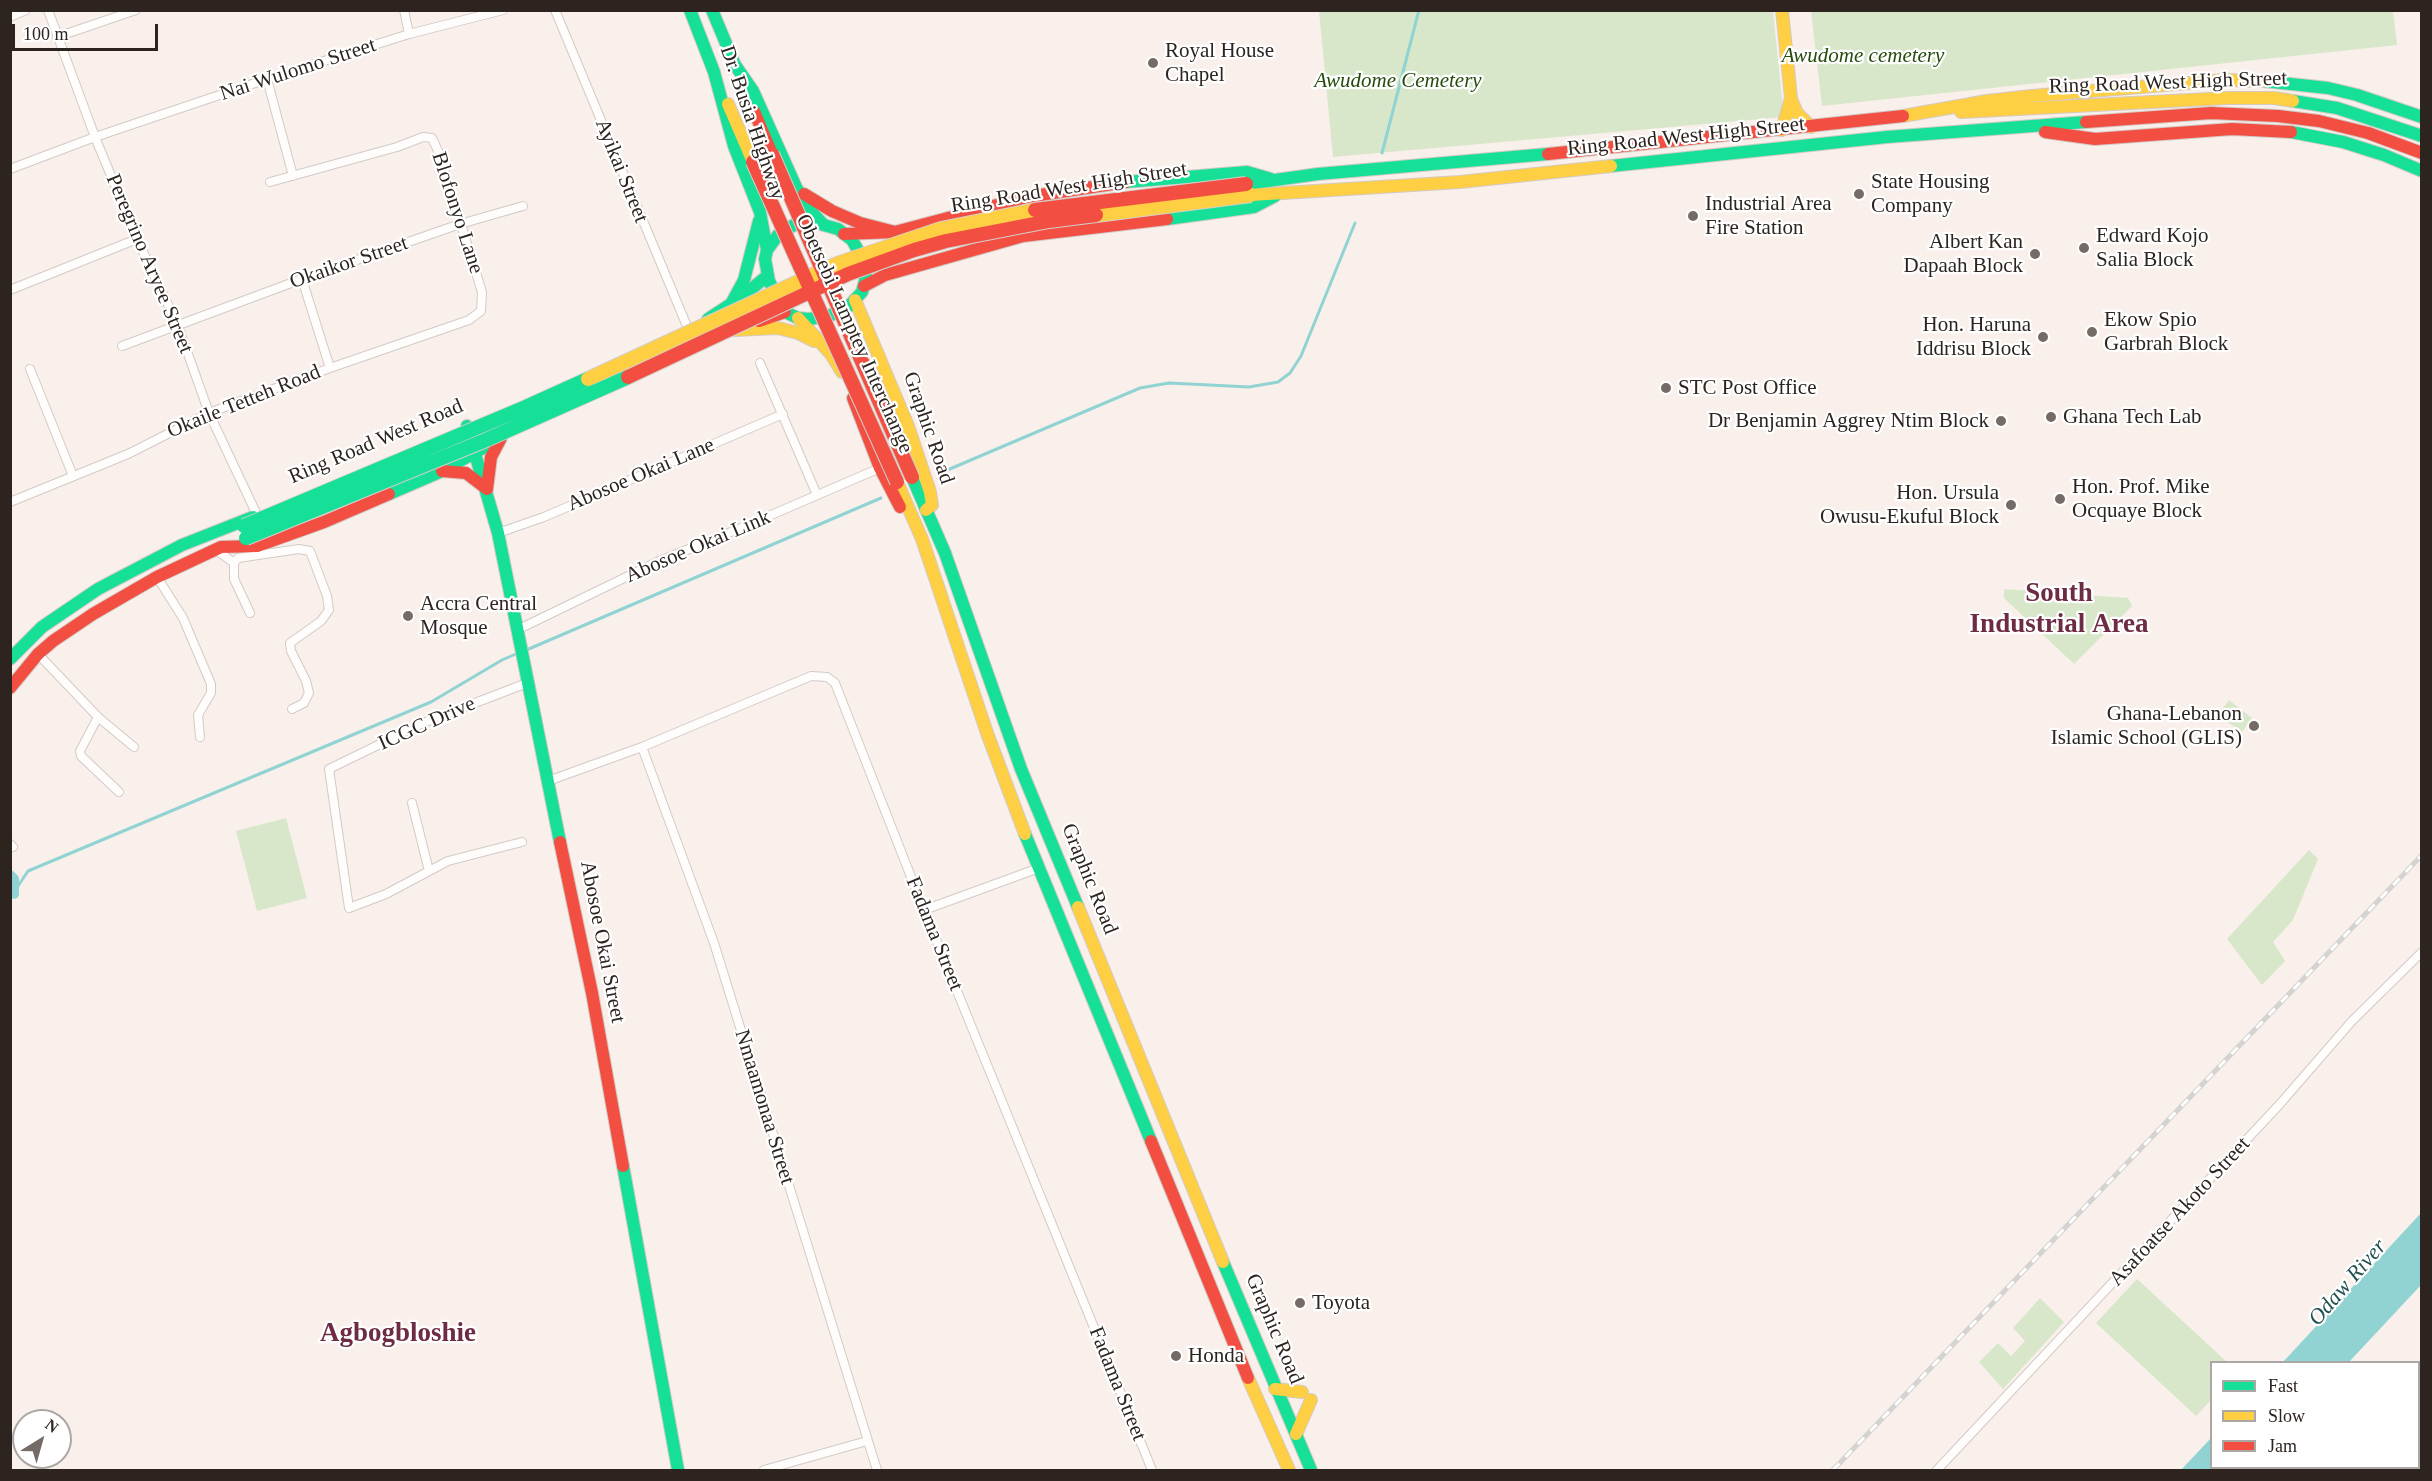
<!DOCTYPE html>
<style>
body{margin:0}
#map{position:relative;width:2432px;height:1481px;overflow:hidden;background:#f9f0eb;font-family:Georgia,serif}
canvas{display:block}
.frame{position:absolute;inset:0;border:12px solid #2e241f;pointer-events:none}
.legend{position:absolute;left:2210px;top:1361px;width:210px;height:108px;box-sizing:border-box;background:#fff;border:2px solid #aba7a5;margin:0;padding:8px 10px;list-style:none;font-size:18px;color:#2e241f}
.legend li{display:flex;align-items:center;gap:12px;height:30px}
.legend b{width:30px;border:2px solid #aba7a5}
.north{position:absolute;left:12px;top:1409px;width:60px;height:60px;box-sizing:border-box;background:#fff;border:2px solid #aba7a5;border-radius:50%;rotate:37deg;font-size:16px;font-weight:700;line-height:24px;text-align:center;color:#2e241f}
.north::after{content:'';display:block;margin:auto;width:21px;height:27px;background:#756b66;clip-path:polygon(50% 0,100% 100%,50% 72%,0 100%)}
.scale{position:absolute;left:12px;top:24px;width:146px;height:27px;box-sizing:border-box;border:3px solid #2e241f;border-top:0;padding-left:8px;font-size:18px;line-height:21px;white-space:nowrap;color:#2e241f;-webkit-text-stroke:4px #fff;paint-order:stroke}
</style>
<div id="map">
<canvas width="2432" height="1481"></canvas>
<div class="frame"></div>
<ul class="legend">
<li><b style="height:8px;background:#16e098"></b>Fast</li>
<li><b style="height:8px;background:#ffcf43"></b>Slow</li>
<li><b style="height:8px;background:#f24e42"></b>Jam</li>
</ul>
<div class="north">N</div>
<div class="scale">100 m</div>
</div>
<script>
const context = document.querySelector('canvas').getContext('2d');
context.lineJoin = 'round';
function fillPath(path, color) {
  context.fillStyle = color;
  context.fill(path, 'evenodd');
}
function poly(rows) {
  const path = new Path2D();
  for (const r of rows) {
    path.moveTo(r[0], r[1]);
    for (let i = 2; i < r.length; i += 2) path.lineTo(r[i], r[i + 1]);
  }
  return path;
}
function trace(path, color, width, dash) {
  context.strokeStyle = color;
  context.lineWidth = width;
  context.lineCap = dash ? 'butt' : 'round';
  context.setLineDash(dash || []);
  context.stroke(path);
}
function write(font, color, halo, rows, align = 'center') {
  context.font = font + ' Georgia,serif';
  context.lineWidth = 4.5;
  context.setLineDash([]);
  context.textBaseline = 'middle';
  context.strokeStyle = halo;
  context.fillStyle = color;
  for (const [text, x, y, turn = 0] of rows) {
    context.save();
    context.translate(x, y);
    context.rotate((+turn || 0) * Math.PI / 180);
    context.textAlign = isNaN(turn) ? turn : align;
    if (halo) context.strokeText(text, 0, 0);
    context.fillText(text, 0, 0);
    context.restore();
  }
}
fillPath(poly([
 [1319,11,1773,11,1784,117,1333,157],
 [1811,11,2393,11,2397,45,1822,106],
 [2004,589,2128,598,2132,606,2074,664,2004,598],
 [2229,700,2252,718,2242,732,2218,715],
 [286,818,307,898,257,911,236,831],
 [2309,850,2318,859,2293,920,2273,942,2285,961,2262,985,2227,939],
 [2137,1279,2227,1362,2212,1362,2211,1400,2196,1416,2096,1323],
 [2040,1298,2064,1322,2003,1389,1979,1362,1998,1343,2011,1356,2025,1341,2013,1328]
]), '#d8e7c9');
fillPath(poly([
 [2421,1213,2421,1285,2349,1362,2283,1362],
 [2211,1438,2212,1468,2251,1468,2248,1470,2181,1470]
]), '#90d3d2');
trace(poly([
 [1382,153,1419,10],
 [938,474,1140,388,1169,383,1249,387,1278,382,1290,373,1301,356,1355,223],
 [524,651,881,498],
 [10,898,28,871,431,702,502,660,518,653]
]), '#90d3d2', 3);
trace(poly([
 [10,875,14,879,14,894]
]), '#90d3d2', 10);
const street = poly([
 [48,10,95,137,137,239,178,326,209,413,257,515],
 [404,10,409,34],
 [555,10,689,331],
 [10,17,26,10],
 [57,37,136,10],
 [267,79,293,176],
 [10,169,95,137,267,79,409,34,503,10],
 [302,279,330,368],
 [10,290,137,239],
 [122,346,302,279,460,224,523,206],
 [760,363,817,495],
 [30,369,73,476],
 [10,502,128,454,209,413,330,368,469,320,481,311,482,292,439,153,432,138,423,137,397,147,270,182],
 [498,533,544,517,783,414],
 [215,549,234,563],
 [157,577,183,618,211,684,211,693,198,715,200,737],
 [250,613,234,579,234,563,238,558,299,549,310,551,327,596,329,610,321,621,290,643,291,651,306,681,309,693,304,703,292,709],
 [517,630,657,562,741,528,880,468],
 [38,654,98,717,134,747],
 [98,717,80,751,81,756,119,792],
 [642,747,714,943,877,1470],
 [548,781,642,747,811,676,827,677,835,683,924,910,1152,1470],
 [412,803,429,871],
 [522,842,448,861,386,894,349,908,329,769,423,723,527,683],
 [10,844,13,847],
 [924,910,1039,868],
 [764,1470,867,1441],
 [1937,1470,2279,1105,2352,1021,2422,952]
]);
const fast = poly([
 [690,10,714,72,734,146,760,212,767,250],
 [712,10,735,65,753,91,796,187,809,209,822,223],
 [2263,81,2328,88,2357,95,2422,117],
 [2293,101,2337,108,2422,136],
 [2291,132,2343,142,2384,155,2422,171],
 [1611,166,1887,137,2086,122],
 [1126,182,1247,172,1271,179],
 [1246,184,1318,174,1548,154],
 [1167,219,1254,207,1275,196],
 [813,222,838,229,852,240,862,257,866,277,862,292,848,307,829,316,809,319,798,318,785,312,769,281,765,259,767,250,778,235,794,225,813,222],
 [731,304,744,280,759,221],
 [708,319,743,296,767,276],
 [467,426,498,533,560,842],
 [912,477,945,553,1021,769,1078,907],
 [389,494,442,471,501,438],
 [10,659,42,627,98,589,182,545,253,517],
 [1025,834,1151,1141],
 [623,1166,678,1470],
 [1223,1262,1311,1470]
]);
const slow = poly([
 [1782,10,1791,98,1782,130],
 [1791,99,1797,113,1811,127],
 [728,104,753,162],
 [1961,112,2228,98,2274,98,2293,101],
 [1903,116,1987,101,2031,96,2226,80,2263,81],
 [1251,195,1460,182,1611,166],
 [855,300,908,426,930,492,932,505,926,510],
 [798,318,831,354,842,372],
 [735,330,778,328,798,333,814,341],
 [897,482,922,539,987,733,1025,834],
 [1078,907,1223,1262],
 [1248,1378,1289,1470],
 [1275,1389,1302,1392],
 [1296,1434,1311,1400]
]);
const jam = poly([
 [754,111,772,154],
 [2086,122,2211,113,2278,116,2319,121,2368,133,2422,153],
 [2045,132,2095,139,2232,129,2291,132],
 [1548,154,1903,116],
 [804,194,832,211,860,223,895,232],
 [844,234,895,232,1027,197,1126,182],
 [864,286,885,275,1023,236,1167,219],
 [759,321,785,312],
 [853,398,880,468,900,507],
 [442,471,466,473,487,489],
 [487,489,491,457,500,440],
 [10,688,38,654,53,641,93,614,157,577,221,547,257,546,324,522,389,494],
 [560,842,592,993,623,1166],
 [1151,1141,1248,1378]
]);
trace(street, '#d3cac5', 10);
trace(fast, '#d3cac5', 14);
trace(slow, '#d3cac5', 14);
trace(jam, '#d3cac5', 14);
trace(street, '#fefdfc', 8);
trace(fast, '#16e098', 12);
trace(slow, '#ffcf43', 12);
trace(jam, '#f24e42', 12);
const rail = poly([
 [1833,1470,2422,855]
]);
trace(rail, '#d5d3d2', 5);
trace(rail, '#fff', 3, [9]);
const fastBridge = poly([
 [244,526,526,407,588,379],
 [246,538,486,440,628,377]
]);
const slowBridge = poly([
 [1096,215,1251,195],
 [588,379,837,264,941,229,1035,210]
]);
const jamBridge = poly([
 [772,154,912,477],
 [753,162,897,482],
 [1035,210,1246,184],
 [628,377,848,274,914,250,946,241,1049,221,1096,215]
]);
trace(fastBridge, '#d3cecb', 16, []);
trace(slowBridge, '#d3cecb', 16, []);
trace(jamBridge, '#d3cecb', 16, []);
trace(fastBridge, '#16e098', 14);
trace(slowBridge, '#ffcf43', 14);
trace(jamBridge, '#f24e42', 14);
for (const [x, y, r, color] of [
 [1153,63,6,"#756b66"],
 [1859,194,6,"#756b66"],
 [1693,216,6,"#756b66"],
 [2084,248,6,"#756b66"],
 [2035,254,6,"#756b66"],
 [2092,332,6,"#756b66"],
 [2043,337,6,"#756b66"],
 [1666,388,6,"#756b66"],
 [2051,417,6,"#756b66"],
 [2001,421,6,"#756b66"],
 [2060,499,6,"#756b66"],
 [2011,505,6,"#756b66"],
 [408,616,6,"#756b66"],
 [2254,726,6,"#756b66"],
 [1300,1303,6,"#756b66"],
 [1176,1356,6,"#756b66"]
]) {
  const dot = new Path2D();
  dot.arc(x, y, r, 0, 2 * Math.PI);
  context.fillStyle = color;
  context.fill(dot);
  trace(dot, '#fff', 2);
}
write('21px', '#2e241f', '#fff', [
 ["Royal House",1165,51],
 ["Chapel",1165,75],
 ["State Housing",1871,182],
 ["Company",1871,206],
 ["Industrial Area",1705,204],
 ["Fire Station",1705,228],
 ["Edward Kojo",2096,236],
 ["Salia Block",2096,260],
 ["Albert Kan",2023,242,"right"],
 ["Dapaah Block",2023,266,"right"],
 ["Ekow Spio",2104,320],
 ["Garbrah Block",2104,344],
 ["Hon. Haruna",2031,325,"right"],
 ["Iddrisu Block",2031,349,"right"],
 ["STC Post Office",1678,388],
 ["Ghana Tech Lab",2063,417],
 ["Dr Benjamin Aggrey Ntim Block",1989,421,"right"],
 ["Hon. Prof. Mike",2072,487],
 ["Ocquaye Block",2072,511],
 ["Hon. Ursula",1999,493,"right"],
 ["Owusu-Ekuful Block",1999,517,"right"],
 ["Accra Central",420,604],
 ["Mosque",420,628],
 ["Ghana-Lebanon",2242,714,"right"],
 ["Islamic School (GLIS)",2242,738,"right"],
 ["Toyota",1312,1303],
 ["Honda",1188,1356]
], 'left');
write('italic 21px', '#264b0d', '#fff', [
 ["Awudome cemetery",1863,56],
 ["Awudome Cemetery",1398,81]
]);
write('21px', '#2e241f', '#fff', [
 ["Nai Wulomo Street",298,70,-18],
 ["Ring Road West High Street",2168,83,-2],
 ["Dr. Busia Highway",752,123,71],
 ["Ring Road West High Street",1686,137,-6],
 ["Ayikai Street",621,171,68],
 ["Ring Road West High Street",1069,188,-9],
 ["Blofonyo Lane",457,213,72],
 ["Okaikor Street",349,263,-19],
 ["Peregrino Aryee Street",149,264,67],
 ["Obetsebi Lamptey Interchange",854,334,66],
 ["Okaile Tetteh Road",244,402,-22],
 ["Graphic Road",928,428,71],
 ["Ring Road West Road",376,442,-23],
 ["Abosoe Okai Lane",641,475,-23],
 ["Abosoe Okai Link",698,547,-23],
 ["ICGC Drive",427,724,-24],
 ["Graphic Road",1089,879,68],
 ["Fadama Street",934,934,68],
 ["Abosoe Okai Street",602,942,79],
 ["Nmaamonaa Street",764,1107,73],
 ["Asafoatse Akoto Street",2180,1212,-47],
 ["Graphic Road",1274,1329,67],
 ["Fadama Street",1117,1384,68]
]);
write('italic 22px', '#235050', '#fff', [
 ["Odaw River",2348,1283,-49]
]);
write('bold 27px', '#6e2b44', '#fff', [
 ["South",2059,594],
 ["Industrial Area",2059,625],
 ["Agbogbloshie",398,1334]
]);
</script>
